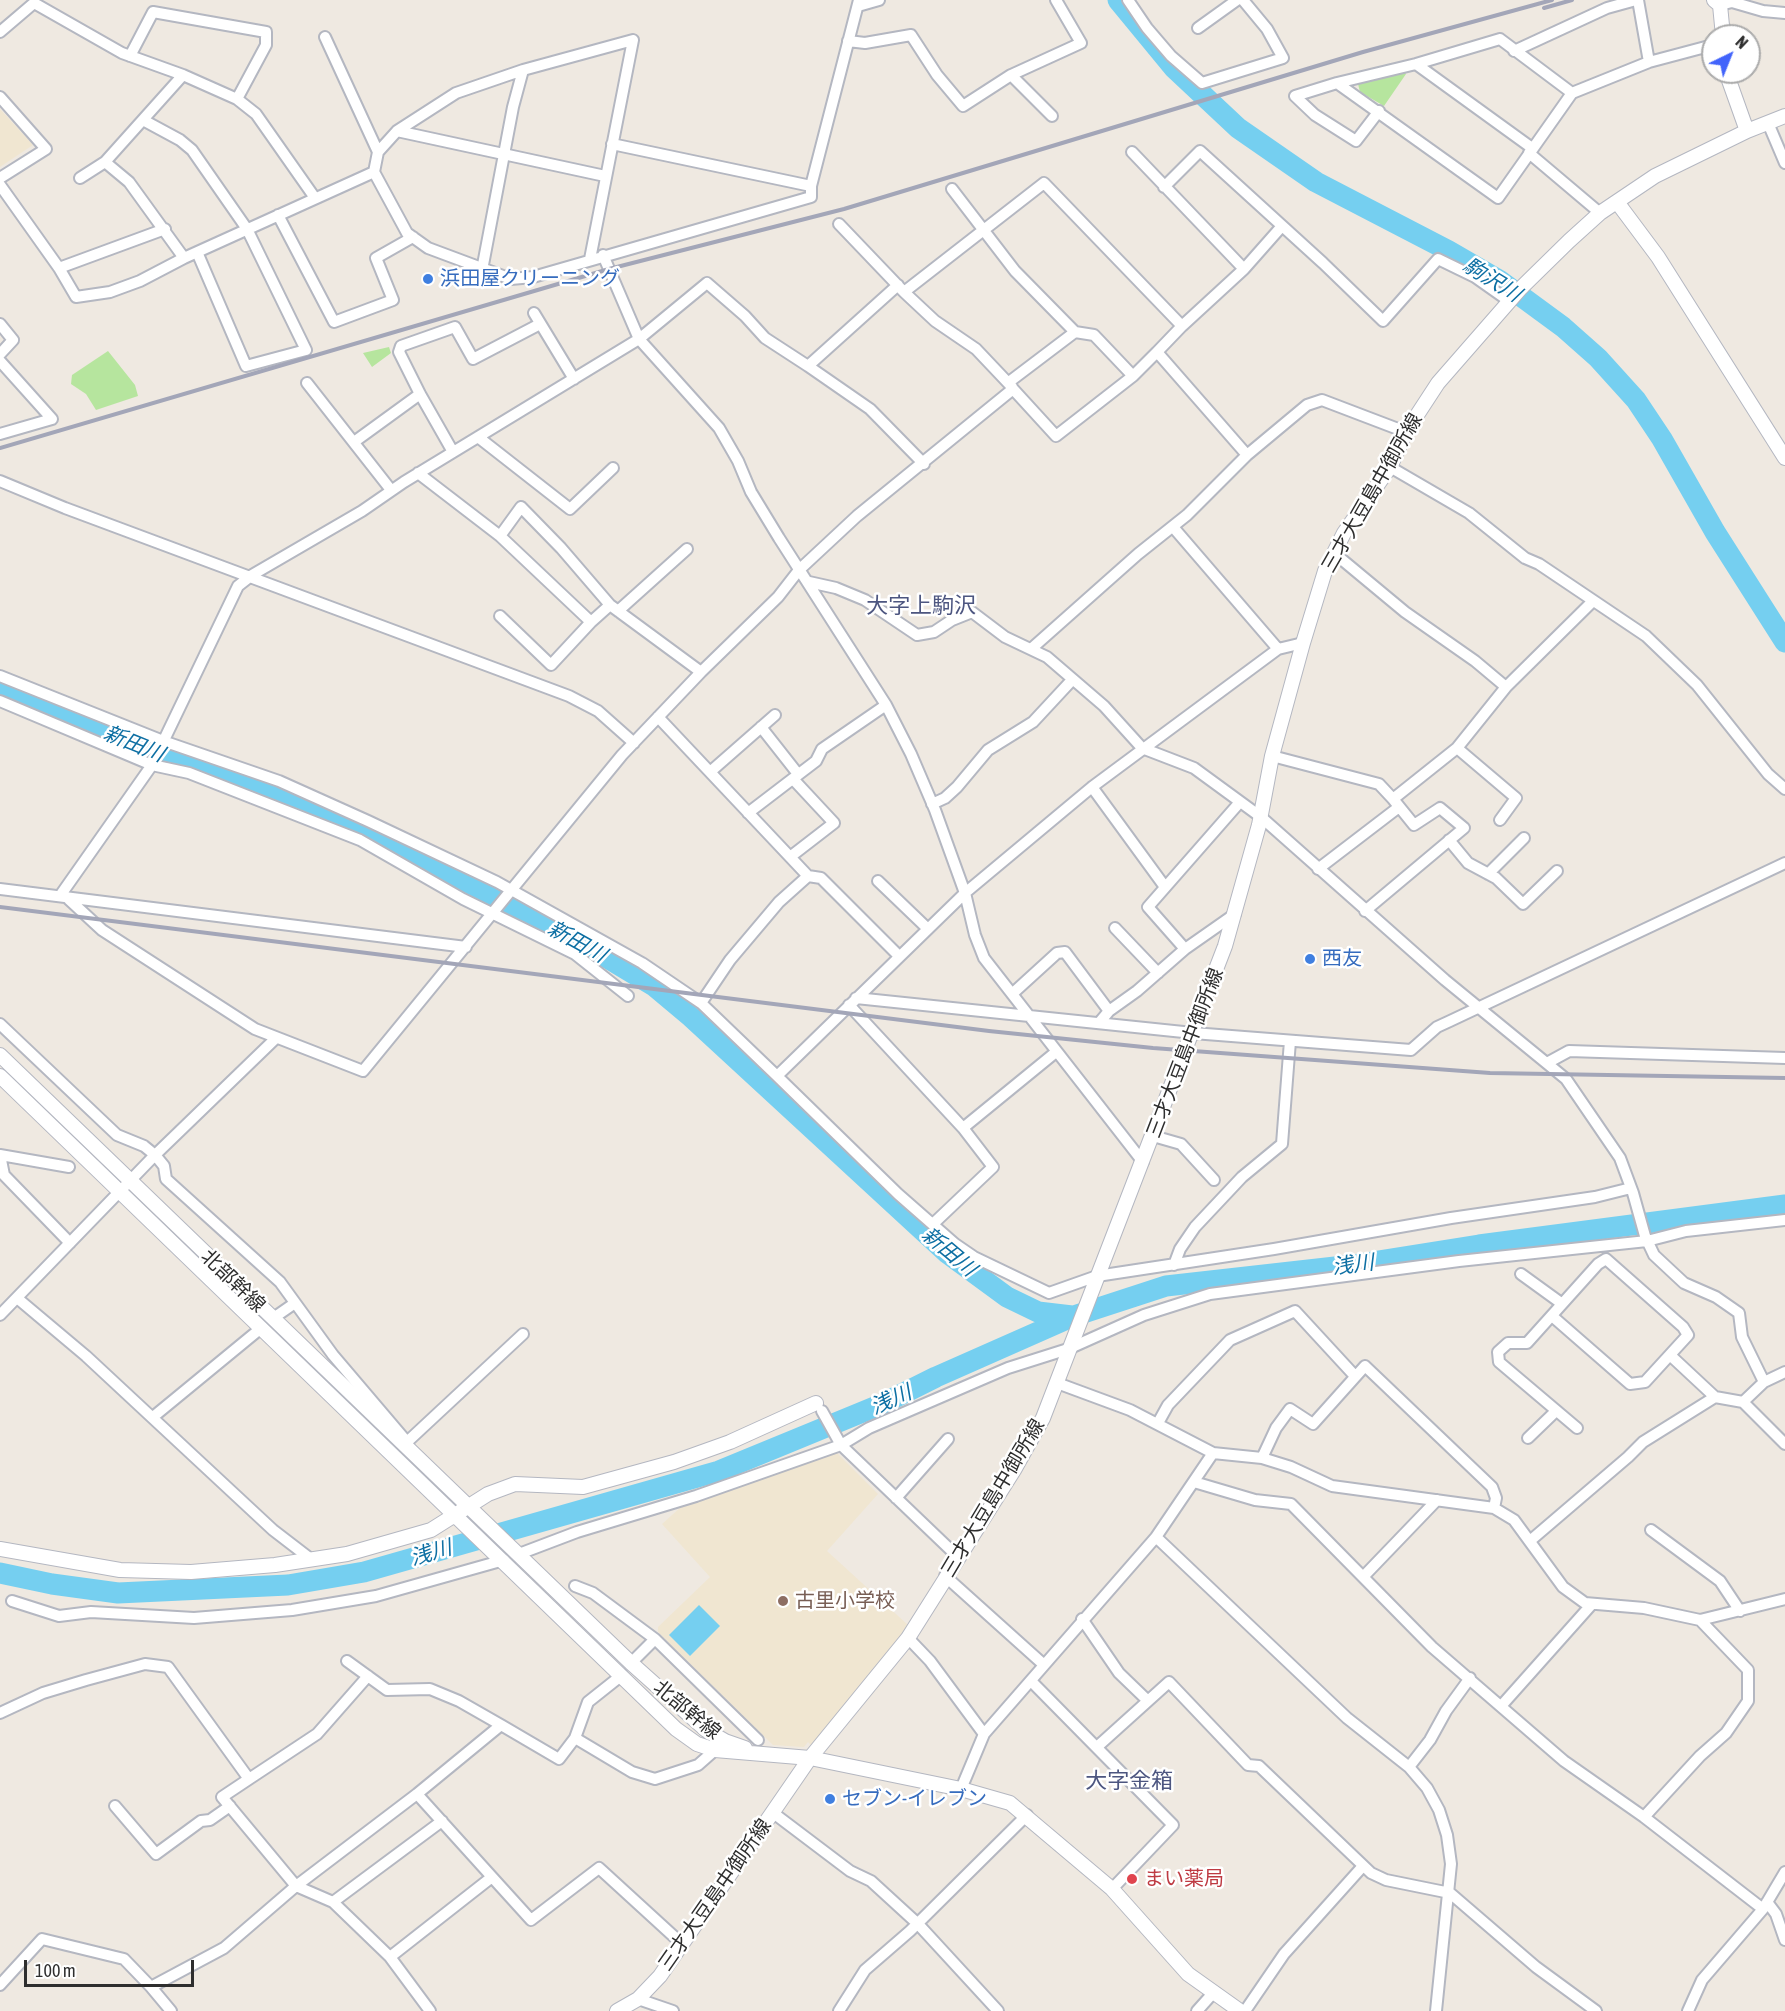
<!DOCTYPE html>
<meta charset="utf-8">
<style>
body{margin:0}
#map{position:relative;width:1785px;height:2011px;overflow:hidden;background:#efe9e1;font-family:"Asap Condensed",sans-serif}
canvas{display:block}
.north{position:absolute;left:1701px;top:24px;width:60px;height:60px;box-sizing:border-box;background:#fff;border:2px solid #ababab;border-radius:50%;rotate:43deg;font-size:16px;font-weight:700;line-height:24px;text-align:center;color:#2e2e2e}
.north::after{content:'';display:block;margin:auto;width:21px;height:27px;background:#4264fb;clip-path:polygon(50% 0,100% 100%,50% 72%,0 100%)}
.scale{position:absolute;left:24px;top:1960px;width:170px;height:27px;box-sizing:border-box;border:3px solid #2e2e2e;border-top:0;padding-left:8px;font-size:18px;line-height:21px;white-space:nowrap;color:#2e2e2e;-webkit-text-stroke:4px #fff;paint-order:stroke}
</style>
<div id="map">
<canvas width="1785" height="2011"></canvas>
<div class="north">N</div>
<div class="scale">100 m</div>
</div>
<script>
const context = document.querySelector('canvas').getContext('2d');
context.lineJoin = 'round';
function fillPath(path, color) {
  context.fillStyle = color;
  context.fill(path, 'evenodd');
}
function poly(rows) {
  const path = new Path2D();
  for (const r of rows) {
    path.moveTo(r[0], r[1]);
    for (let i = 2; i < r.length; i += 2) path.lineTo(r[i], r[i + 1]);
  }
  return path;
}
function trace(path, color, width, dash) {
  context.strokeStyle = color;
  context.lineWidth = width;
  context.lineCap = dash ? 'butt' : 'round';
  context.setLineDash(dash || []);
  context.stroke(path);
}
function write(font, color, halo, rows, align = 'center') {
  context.font = font + ' "Asap Condensed","Noto Sans JP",sans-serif';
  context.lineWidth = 5;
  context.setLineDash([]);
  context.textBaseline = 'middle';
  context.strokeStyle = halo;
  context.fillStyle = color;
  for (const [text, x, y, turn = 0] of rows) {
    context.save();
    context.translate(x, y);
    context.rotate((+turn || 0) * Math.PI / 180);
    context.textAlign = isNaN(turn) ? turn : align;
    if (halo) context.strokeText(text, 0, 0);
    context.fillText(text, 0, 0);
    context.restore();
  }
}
fillPath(poly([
 [0,109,33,145,0,167],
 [836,1452,878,1494,827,1551,908,1625,884,1660,811,1745,808,1742,804,1747,773,1745,658,1632,658,1627,710,1577,662,1524,682,1506]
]), '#f0e6d1');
fillPath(poly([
 [1403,70,1406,74,1384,106,1360,92,1358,84],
 [389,347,391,353,372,367,363,353],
 [108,351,135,385,138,396,96,410,86,394,71,384,72,375]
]), '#b6e59e');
fillPath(poly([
 [699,1605,720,1626,690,1656,669,1635]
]), '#75cff0');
trace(poly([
 [1118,0,1174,68,1238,128,1316,182,1449,251,1499,280,1563,327,1598,358,1636,400,1662,439,1715,532,1785,642],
 [0,690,168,759,259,787,320,813,494,897,609,959,654,986,691,1017,947,1253,1007,1297,1038,1312,1072,1316],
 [0,1573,52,1584,118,1593,288,1585,364,1572,719,1471,882,1404,936,1377,1074,1316,1166,1286,1353,1265,1479,1245,1785,1205]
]), '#75cff0', 21);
const street = poly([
 [1128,0,1147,28,1171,56,1202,83,1283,58,1267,29,1243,0],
 [1638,0,1649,62],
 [1720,5,1732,2,1763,11,1785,13],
 [858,6,879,0],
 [1198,28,1237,0],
 [0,32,34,3,122,53,183,75,237,99,256,114,315,198],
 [325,37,378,152],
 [1500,39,1572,93,1498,198,1337,83,1416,64,1500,39],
 [848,41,865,43,911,35,937,75,963,106,1011,75,1081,43,1056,0],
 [1514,51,1607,8,1636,0],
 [130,56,153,12,266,32,266,45,237,99],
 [1416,64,1532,148],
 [1011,75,1052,116],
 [1337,83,1295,96,1315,115,1356,141,1379,111],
 [1572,93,1649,62,1713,45],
 [0,97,46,149,0,178],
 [143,120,180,140,192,150,247,229,306,350,246,366,197,252],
 [1768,123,1785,163],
 [397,131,605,176],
 [612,144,811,186],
 [1132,152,1244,269],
 [1529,153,1600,213],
 [105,162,129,182,184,258],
 [80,178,105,162,183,75],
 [0,185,59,268,76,297,110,292,140,281,184,258,374,172],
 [1164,187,1200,151,1323,263,1383,321,1438,259,1475,277,1509,301],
 [952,189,1015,271,1075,332,1009,382],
 [278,215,334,322,393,300,376,258,413,237],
 [839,224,904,292,1044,183,1182,326,1244,269,1282,226],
 [603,255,639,339,719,428,738,461,751,492,779,538,886,705,911,754,935,810,965,893,975,935,984,958,1143,1162],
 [590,259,633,40,523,70,456,93,397,131,378,152,374,172,407,233,428,248,511,279,533,277,811,197,811,186,859,0],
 [59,268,165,229],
 [482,270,513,107,523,70],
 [898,285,808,366,870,409,924,464],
 [904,292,935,321,976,349,1012,387],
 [534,313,574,379],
 [0,324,13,340,0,354],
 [1075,332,1094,335,1133,376],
 [1157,352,1182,326],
 [0,361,52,419,0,434],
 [808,366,765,338,745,316,707,283,639,339,404,482,362,511,252,575,238,586,152,765,62,893,102,930,255,1029,363,1071,622,755,701,672,778,597,799,570,857,516,1013,389,1056,436,1133,376,1157,352,1247,455],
 [307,383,391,490],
 [478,437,570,509,613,468],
 [354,442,420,394],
 [453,452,420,394,399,352,401,346,455,327,473,359,540,324],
 [1390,467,1469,513,1525,558,1539,564,1646,636,1697,685,1768,774,1785,789],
 [418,473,500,536,591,622,610,605],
 [0,481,65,508,569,696,598,711,634,743],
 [1173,527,1278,649],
 [500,536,521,507,561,548,610,605,701,672],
 [1334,553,1405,612,1475,661,1506,687],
 [809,582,836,588,865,600,917,635,934,632,952,620,972,612,1005,637,1047,657,1104,706,1142,748,1194,768,1261,817,1445,980,1566,1079,1620,1158,1633,1193,1645,1236,1654,1255,1684,1283,1716,1297,1739,1313,1742,1337,1764,1382],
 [618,611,687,549],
 [500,616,551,665,591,622],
 [1031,649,1138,554,1187,515,1247,455,1307,405,1322,400,1406,432],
 [0,676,163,741,279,781,368,821,497,882,642,963,701,1003],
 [0,701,152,765,189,773,360,840,463,899,575,954,628,996],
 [658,717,808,876],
 [761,727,798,774],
 [1457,748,1516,798,1500,820],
 [1272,756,1379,784,1393,799],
 [710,772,775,715],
 [1092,787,1165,887],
 [932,804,945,798,957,787,988,750,1033,722,1072,680],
 [748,813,816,761,822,749,886,705],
 [1449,840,1468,863,1496,878,1523,904,1557,871],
 [790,857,834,823,793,779],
 [1318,869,1399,807],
 [1488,874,1524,838],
 [878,881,928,929],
 [0,889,466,947],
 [1365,911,1464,828,1440,808,1414,825,1393,799,1457,748,1506,687,1592,602],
 [1235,914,1185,949,1148,907,1240,802],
 [1115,928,1158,973],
 [899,956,821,878,808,876,779,902,730,960,701,1003,777,1076,965,893,1092,787,1278,649,1303,643],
 [1012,994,1057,953,1065,952,1109,1011,1099,1023],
 [856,998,1193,1033,1411,1050,1437,1027,1450,1021,1785,863],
 [849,1005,963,1128,993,1167,934,1223],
 [1109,1011,1137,991,1185,949],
 [0,1024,117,1135,144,1146,155,1155,164,1166,166,1179,280,1282,333,1355,407,1442,523,1334],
 [1547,1063,1569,1051,1785,1058],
 [777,1076,898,1194,955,1244,974,1257,1049,1293,1097,1276,1274,1249,1451,1218,1595,1197,1631,1188],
 [963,1128,1056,1052],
 [1153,1136,1181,1144,1214,1180],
 [0,1155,4,1175,70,1243],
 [0,1155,69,1167],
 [1174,1265,1180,1249,1195,1227,1242,1177,1282,1144,1290,1041],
 [1521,1274,1561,1303],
 [17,1298,86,1356,273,1530,312,1560],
 [0,1315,155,1155,275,1039],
 [1552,1316,1630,1384,1645,1382,1688,1335,1683,1327,1606,1259,1598,1264,1527,1343,1508,1343,1498,1352,1499,1362,1577,1428],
 [272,1319,295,1303],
 [1671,1356,1715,1397],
 [1057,1383,1130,1410,1213,1453,1262,1458,1291,1467,1332,1486,1494,1508,1514,1520,1563,1587,1585,1603,1644,1608,1700,1620,1785,1599],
 [1743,1402,1785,1444],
 [822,1411,841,1445,958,1557],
 [153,1417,260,1329],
 [1158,1423,1168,1405,1230,1340,1295,1311,1354,1375],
 [1528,1438,1556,1411],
 [1262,1458,1276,1428,1290,1409,1313,1424,1365,1366,1492,1487,1496,1498,1494,1508],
 [1194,1482,1255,1500,1291,1504,1363,1577],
 [896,1498,948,1439],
 [1437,1500,1363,1577,1432,1647,1564,1761,1644,1817,1763,1909,1785,1872],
 [1651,1530,1720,1581,1740,1611],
 [1156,1537,1347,1718,1409,1767,1427,1788,1439,1810,1447,1835,1451,1864,1436,2011],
 [1531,1540,1628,1457,1643,1442,1715,1397,1743,1402,1764,1382,1785,1372],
 [519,1554,577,1532,696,1496,841,1445,869,1428,1008,1368,1068,1349,1144,1315,1210,1294,1459,1261,1647,1241,1686,1231,1785,1220],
 [945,1576,1043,1664],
 [575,1586,593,1593,655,1639,758,1740],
 [12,1601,59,1616,91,1612,194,1618,292,1610,376,1596,504,1560],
 [1082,1619,1119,1673,1147,1700],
 [908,1638,930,1661,984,1734],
 [347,1661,387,1690,430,1689,459,1701,501,1725],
 [631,1663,655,1639],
 [1031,1681,1173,1825,1112,1889],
 [1502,1705,1592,1604],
 [0,1713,43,1693,86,1680,145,1664,168,1667,249,1779,222,1797,296,1886,333,1902,390,1957,430,2011],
 [575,1738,588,1702,622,1675],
 [1098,1746,1169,1682,1248,1765,1259,1766,1371,1873,1386,1880,1450,1893,1536,1967,1596,2011],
 [1409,1767,1430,1740,1446,1711,1470,1678],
 [249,1779,317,1734,368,1676],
 [961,1789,984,1734,1156,1537,1213,1453],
 [417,1794,492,1877],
 [115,1806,156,1854,201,1821,210,1820,230,1806],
 [772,1812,850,1871,871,1881,918,1924,998,2011],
 [1644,1817,1700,1756,1726,1733,1748,1701,1748,1670,1700,1620],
 [333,1902,442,1821],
 [1767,1902,1776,1914,1785,1940],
 [390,1957,492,1877,531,1920,599,1868,681,1943],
 [0,1985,42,1939,124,1959,151,1987,224,1948,296,1886,417,1794,501,1725,559,1759,575,1738,632,1772,655,1779,698,1765,715,1750],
 [151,1987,171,2011],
 [638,1999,673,2011],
 [839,2011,865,1970,910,1931,1027,1815],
 [1197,2011,1214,1992],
 [1245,2011,1284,1954,1363,1866],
 [1688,2011,1702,1980,1763,1909]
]);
const secondary = poly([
 [1714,0,1720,5,1723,36],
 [1726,72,1747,131],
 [1617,202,1658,257,1785,458],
 [0,1055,631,1663,706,1730,725,1741,745,1748],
 [0,1076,676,1729,697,1744,715,1750,810,1758,961,1789,1010,1803,1112,1889,1188,1974,1240,2011],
 [0,1549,120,1570,191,1572,275,1565,347,1554,431,1530,488,1494,515,1484,583,1487,674,1462,730,1442,816,1403],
 [617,2011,638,1999,660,1976,810,1758,908,1638,1014,1470,1043,1418,1225,946,1259,825,1272,756,1303,643,1325,571,1344,533,1390,467,1406,432,1438,383,1521,288,1569,241,1600,213,1655,176,1747,131,1785,116]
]);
trace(street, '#b4b7c1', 14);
trace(secondary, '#b4b7c1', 16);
trace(street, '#fff', 10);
trace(secondary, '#fff', 14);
trace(poly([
 [1544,8,1572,0],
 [0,448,609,269,844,209,1363,52,1552,0],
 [0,907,989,1031,1153,1048,1490,1073,1785,1078]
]), '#a3a6b8', 4);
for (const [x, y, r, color] of [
 [428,279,6,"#3f7fe0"],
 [1310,959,6,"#3f7fe0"],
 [783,1601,6,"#8d6e63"],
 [830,1799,6,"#3f7fe0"],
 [1132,1879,6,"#e0444e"]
]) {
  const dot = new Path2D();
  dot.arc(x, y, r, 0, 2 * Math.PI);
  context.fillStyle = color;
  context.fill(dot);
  trace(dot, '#fff', 2);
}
write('20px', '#366cbe', '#fff', [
 ["浜田屋クリーニング",440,279],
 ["西友",1322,959],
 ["セブン-イレブン",842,1799]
], 'left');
write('20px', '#2e2e2e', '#fff', [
 ["三才大豆島中御所線",1372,493,-60],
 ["三才大豆島中御所線",1185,1053,-69],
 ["北部幹線",233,1281,44],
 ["三才大豆島中御所線",993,1498,-59],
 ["北部幹線",687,1710,39],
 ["三才大豆島中御所線",715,1895,-55]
]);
write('20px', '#785e54', '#fff', [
 ["古里小学校",795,1601]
], 'left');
write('20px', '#be3a42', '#fff', [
 ["まい薬局",1144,1879]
], 'left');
write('italic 21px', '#0d6fa3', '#fff', [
 ["駒沢川",1492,280,32],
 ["新田川",134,744,22],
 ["新田川",577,942,29],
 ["新田川",949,1252,40],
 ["浅川",1353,1265,-7],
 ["浅川",891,1400,-24],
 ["浅川",431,1553,-16]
]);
write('22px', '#4d5680', '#fff', [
 ["大字上駒沢",921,606],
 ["大字金箱",1129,1781]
]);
</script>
